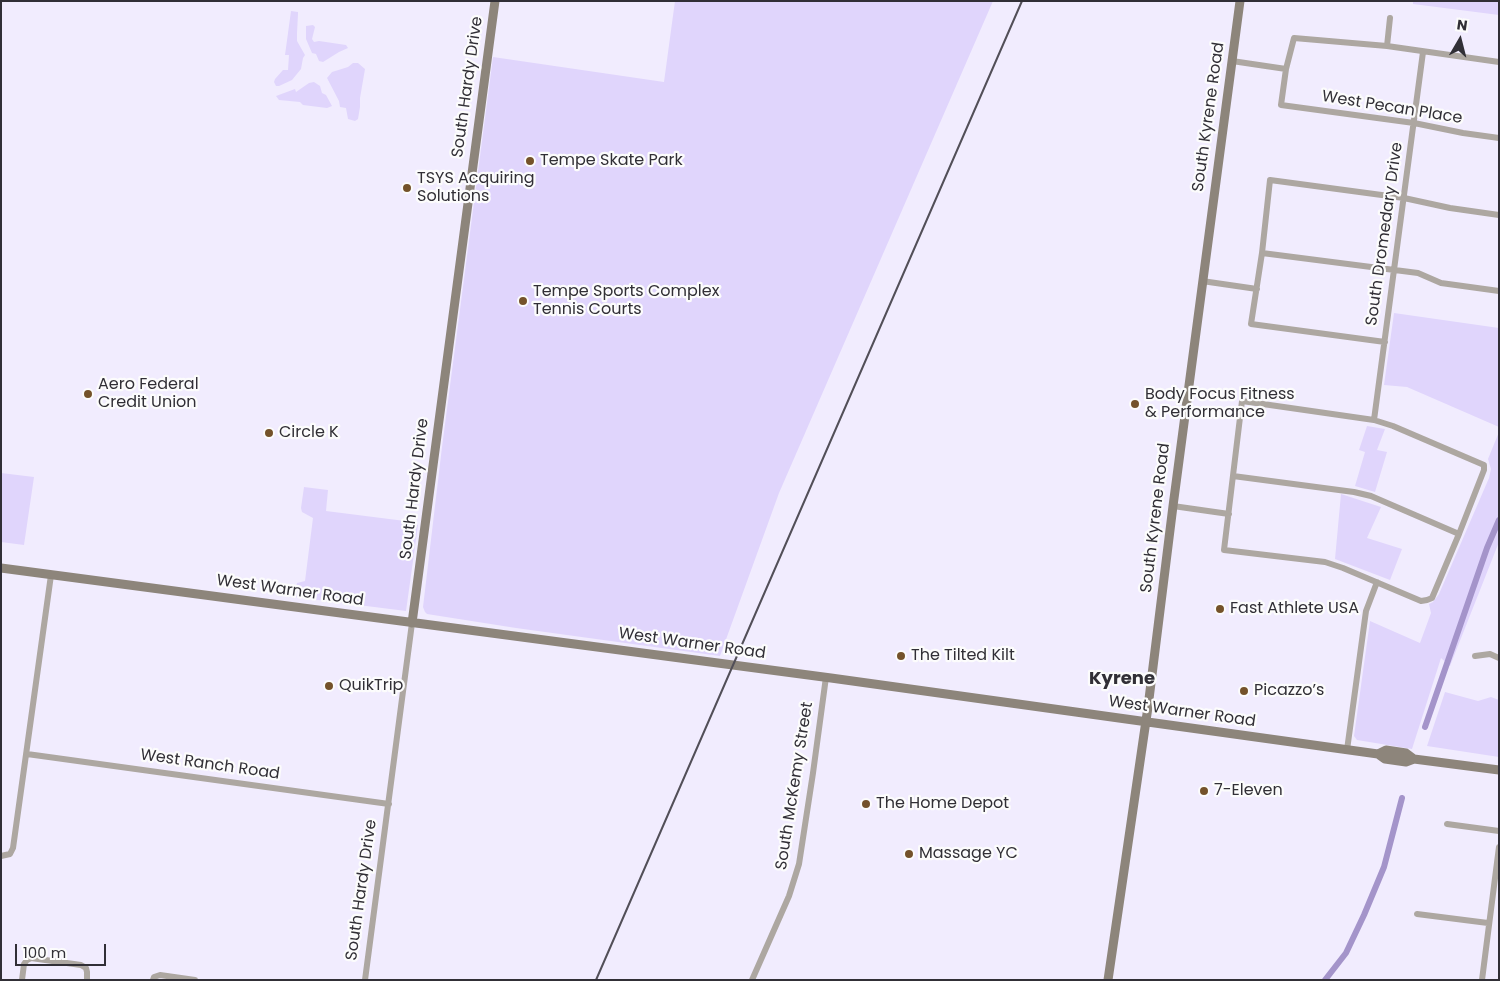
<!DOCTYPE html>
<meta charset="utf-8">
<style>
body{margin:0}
#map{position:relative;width:1500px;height:981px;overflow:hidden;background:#f1ecfe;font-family:Poppins,sans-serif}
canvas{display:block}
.frame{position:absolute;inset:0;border:2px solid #312f36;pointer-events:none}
.north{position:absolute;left:1435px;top:15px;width:50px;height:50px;-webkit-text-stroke:4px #fcfcfc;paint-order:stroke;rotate:8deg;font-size:14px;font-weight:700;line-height:20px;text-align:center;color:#312f36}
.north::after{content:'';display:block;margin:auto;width:18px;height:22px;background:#312f36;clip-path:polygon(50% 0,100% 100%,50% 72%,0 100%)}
.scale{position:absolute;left:15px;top:944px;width:91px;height:22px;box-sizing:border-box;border:2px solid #312f36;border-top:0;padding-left:6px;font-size:15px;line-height:18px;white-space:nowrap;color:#312f36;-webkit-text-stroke:4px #fcfcfc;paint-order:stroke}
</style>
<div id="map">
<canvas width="1500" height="981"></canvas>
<div class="frame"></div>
<div class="north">N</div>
<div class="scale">100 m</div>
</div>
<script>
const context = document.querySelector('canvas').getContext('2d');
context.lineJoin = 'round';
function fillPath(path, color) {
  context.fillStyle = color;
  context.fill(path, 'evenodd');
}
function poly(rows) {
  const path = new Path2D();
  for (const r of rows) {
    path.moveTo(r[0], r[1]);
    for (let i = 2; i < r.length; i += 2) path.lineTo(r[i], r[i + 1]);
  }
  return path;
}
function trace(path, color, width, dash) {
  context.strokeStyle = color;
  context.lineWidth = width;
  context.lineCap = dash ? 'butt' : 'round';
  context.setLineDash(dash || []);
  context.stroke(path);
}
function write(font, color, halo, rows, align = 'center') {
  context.font = font + ' Poppins,sans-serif';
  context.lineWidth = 4.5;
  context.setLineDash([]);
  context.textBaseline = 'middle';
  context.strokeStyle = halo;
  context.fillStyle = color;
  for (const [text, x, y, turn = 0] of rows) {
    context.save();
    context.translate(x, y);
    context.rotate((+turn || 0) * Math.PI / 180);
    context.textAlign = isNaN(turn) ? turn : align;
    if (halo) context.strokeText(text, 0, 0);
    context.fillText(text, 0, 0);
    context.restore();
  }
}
fillPath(poly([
 [675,1,993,1,779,493,720,656,516,628,427,614,425,612,423,607,442,447,493,57,664,82],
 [1413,1,1499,1,1499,15,1413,4],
 [291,11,298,12,298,14,297,33,297,41,305,55,303,58,301,69,292,80,279,86,276,86,274,82,275,79,283,70,288,70,289,55,285,55],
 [313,25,315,27,312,39,314,42,319,41,346,45,348,48,339,52,323,62,319,61,316,54,312,53,306,39,306,26],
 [353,63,358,63,365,69,360,98,360,107,358,119,355,121,348,119,346,108,340,107,339,101,327,78,332,72,348,67],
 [314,82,320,86,322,93,326,95,332,106,327,108,303,105,300,102,279,100,276,96,295,89,296,92,309,83],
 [1394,313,1499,328,1499,427,1407,387,1384,385],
 [1367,426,1385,429,1377,450,1387,452,1375,492,1355,486,1365,452,1359,450],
 [1499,432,1499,542,1450,666,1441,658,1412,749,1357,740,1354,736,1370,621,1420,643,1431,613,1429,604,1433,602,1439,594,1489,478,1491,469,1488,459],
 [1,473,34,477,24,545,1,542],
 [304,487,328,490,326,511,405,521,418,525,406,611,295,597,297,583,305,581,313,518,302,512,301,508],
 [1341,494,1381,507,1367,538,1402,549,1390,580,1335,559],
 [1445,692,1478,701,1491,697,1499,700,1499,757,1427,746]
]), '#e0d5fc');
trace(poly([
 [1425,727,1487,548,1499,520],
 [1325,980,1346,953,1364,915,1384,867,1402,798]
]), '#a494ca', 6);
trace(poly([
 [1387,46,1390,18],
 [1232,61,1286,69],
 [1499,62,1387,46,1294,38,1286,69,1281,105,1414,123,1463,133,1499,138],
 [1262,253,1418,273,1441,283,1499,291],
 [1202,281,1257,289],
 [1385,342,1251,324,1262,253,1270,180,1404,198,1450,208,1499,215],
 [1242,401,1374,420,1393,426,1484,465,1484,470,1459,534,1432,598,1427,600,1421,601,1343,568,1325,562,1224,550,1242,401],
 [1374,420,1423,52],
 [1233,476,1354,492,1371,496,1459,534],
 [1173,506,1229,514],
 [1475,656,1490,654,1499,658],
 [1347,750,1366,611,1377,582],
 [27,754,389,804],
 [1447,824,1499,831],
 [1,856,10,854,13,848,51,575],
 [1417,914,1488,923],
 [22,980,24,964,27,960,31,958,81,965,86,968,87,972,87,980],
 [153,980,154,977,160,975,195,980],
 [365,980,412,623],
 [752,980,789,896,799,864,813,773,826,677],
 [1482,980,1499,847]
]), '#ada7a1', 6);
trace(poly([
 [1,568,831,678,1378,754,1385,759,1406,762,1414,759],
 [412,623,495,1],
 [1378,754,1386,750,1406,753,1414,759,1499,770],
 [1108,980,1148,707,1173,506,1240,1]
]), '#8d857b', 9);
trace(poly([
 [596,980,1022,1]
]), '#524f58', 2);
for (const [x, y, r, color] of [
 [530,161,5,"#74522a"],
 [407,188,5,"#74522a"],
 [523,301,5,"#74522a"],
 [88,394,5,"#74522a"],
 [1135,404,5,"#74522a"],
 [269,433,5,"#74522a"],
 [1220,609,5,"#74522a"],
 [901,656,5,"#74522a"],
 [329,686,5,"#74522a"],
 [1244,691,5,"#74522a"],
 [1204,791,5,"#74522a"],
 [866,804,5,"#74522a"],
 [909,854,5,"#74522a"]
]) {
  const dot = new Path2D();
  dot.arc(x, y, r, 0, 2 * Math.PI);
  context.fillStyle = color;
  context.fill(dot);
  trace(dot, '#fcfcfc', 2);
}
write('16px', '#312f36', '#fcfcfc', [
 ["South Hardy Drive",468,87,-82],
 ["West Pecan Place",1392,108,9],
 ["South Kyrene Road",1209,117,-82],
 ["South Dromedary Drive",1385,234,-82],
 ["South Hardy Drive",415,489,-83],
 ["South Kyrene Road",1156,518,-83],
 ["West Warner Road",290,591,8],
 ["West Warner Road",692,644,8],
 ["West Warner Road",1182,712,8],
 ["West Ranch Road",210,765,8],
 ["South McKemy Street",795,786,-81],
 ["South Hardy Drive",362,890,-82]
]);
write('16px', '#312f36', '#fcfcfc', [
 ["Tempe Skate Park",540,161],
 ["TSYS Acquiring",417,179],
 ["Solutions",417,197],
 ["Tempe Sports Complex",533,292],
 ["Tennis Courts",533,310],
 ["Aero Federal",98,385],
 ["Credit Union",98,403],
 ["Body Focus Fitness",1145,395],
 ["& Performance",1145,413],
 ["Circle K",279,433],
 ["Fast Athlete USA",1230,609],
 ["The Tilted Kilt",911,656],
 ["QuikTrip",339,686],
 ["Picazzo’s",1254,691],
 ["7-Eleven",1214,791],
 ["The Home Depot",876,804],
 ["Massage YC",919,854]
], 'left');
write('bold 18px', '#312f36', '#fcfcfc', [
 ["Kyrene",1122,679]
]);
</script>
